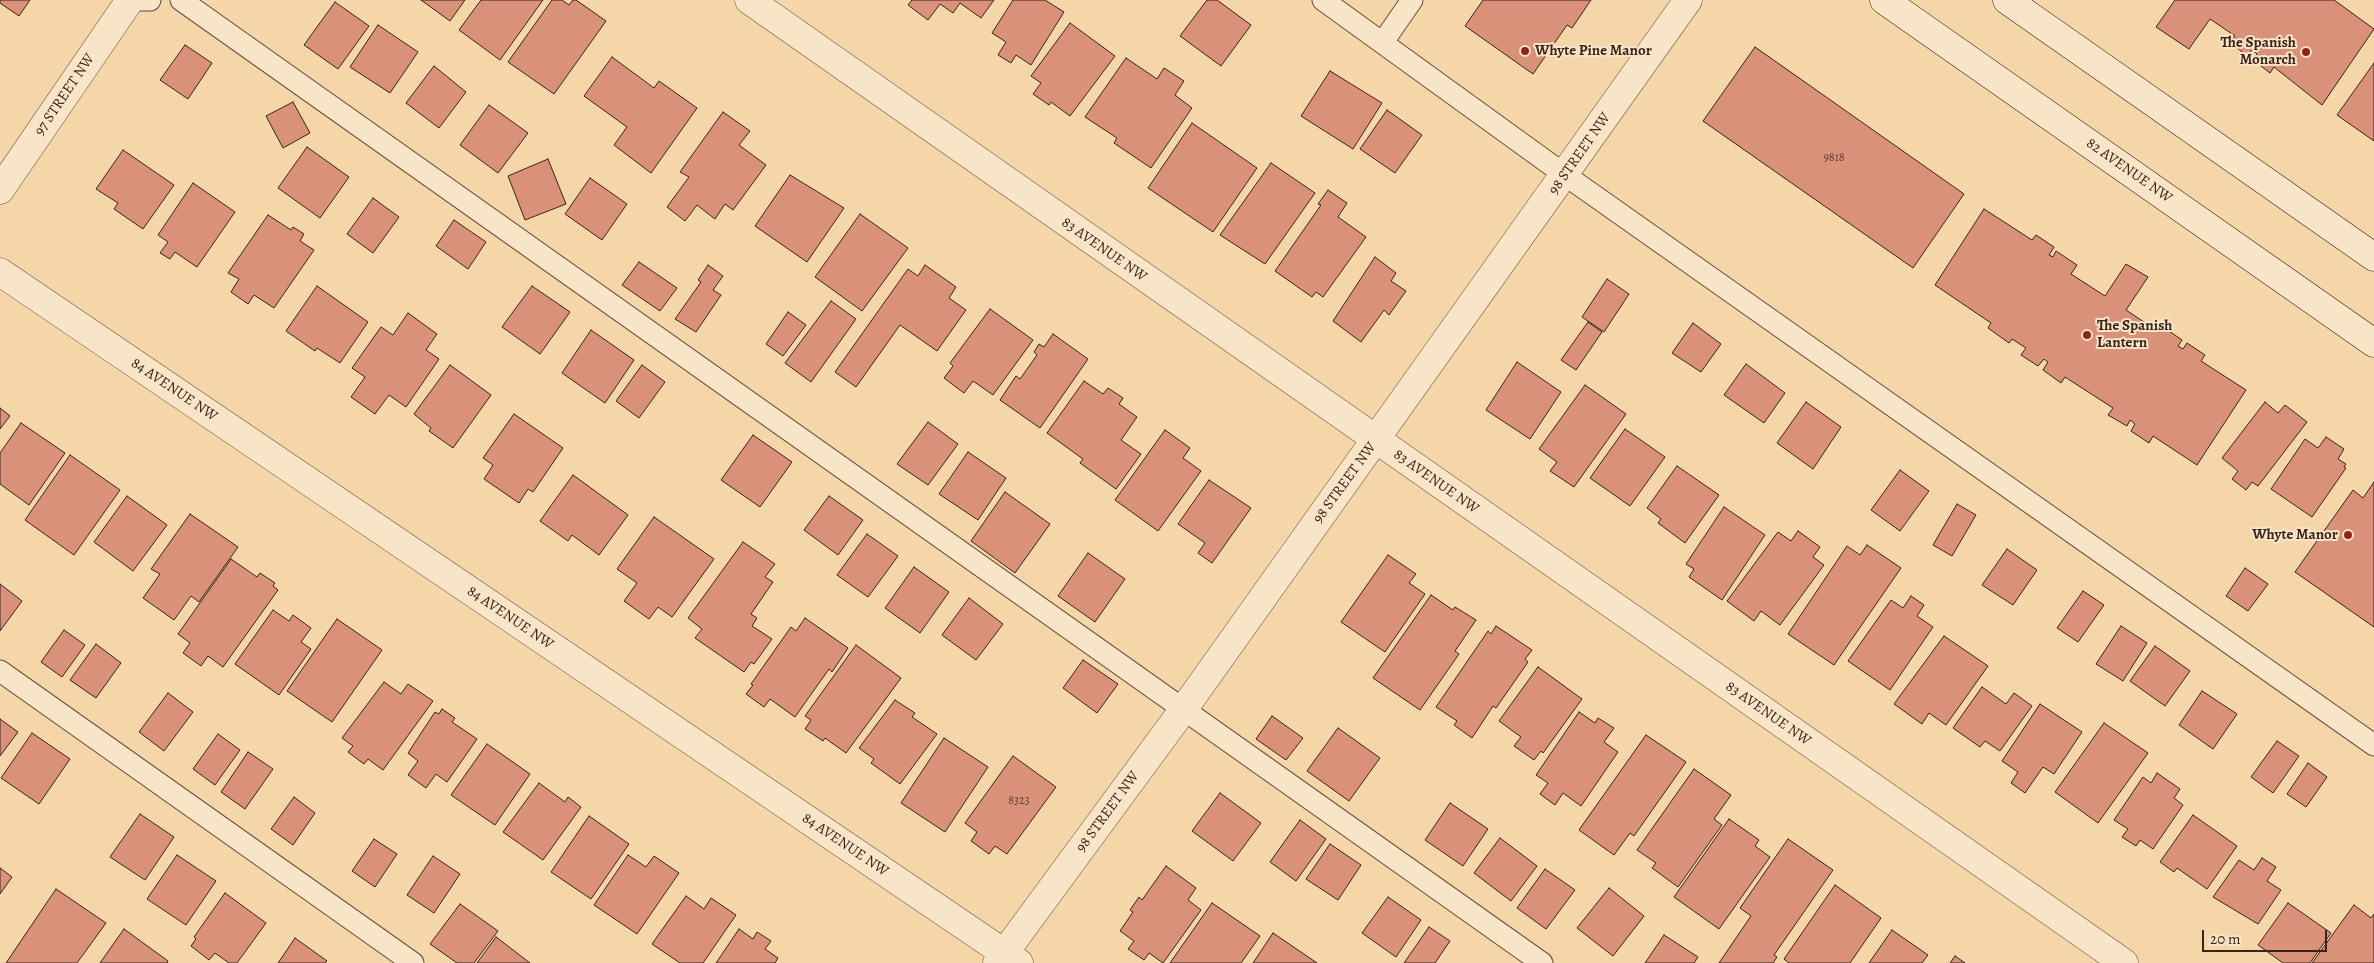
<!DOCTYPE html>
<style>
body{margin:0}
#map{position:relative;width:2374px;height:963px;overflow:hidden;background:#f4d6a9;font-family:Alegreya,serif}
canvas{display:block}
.scale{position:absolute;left:2202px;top:930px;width:125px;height:22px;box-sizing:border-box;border:2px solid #3a2319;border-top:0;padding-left:6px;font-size:15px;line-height:18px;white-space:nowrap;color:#3a2319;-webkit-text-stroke:4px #f8e4c7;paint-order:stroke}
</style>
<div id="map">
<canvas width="2374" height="963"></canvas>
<div class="scale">20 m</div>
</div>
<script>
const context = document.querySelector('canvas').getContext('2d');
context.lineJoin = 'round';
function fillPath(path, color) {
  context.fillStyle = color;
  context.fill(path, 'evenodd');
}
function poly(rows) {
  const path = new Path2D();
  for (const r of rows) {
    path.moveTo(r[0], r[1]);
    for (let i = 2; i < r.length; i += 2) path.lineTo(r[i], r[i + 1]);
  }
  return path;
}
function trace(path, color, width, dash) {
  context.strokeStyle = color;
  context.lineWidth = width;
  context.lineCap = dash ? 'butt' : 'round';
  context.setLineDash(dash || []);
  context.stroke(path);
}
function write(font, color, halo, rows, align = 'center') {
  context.font = font + ' Alegreya,serif';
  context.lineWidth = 4;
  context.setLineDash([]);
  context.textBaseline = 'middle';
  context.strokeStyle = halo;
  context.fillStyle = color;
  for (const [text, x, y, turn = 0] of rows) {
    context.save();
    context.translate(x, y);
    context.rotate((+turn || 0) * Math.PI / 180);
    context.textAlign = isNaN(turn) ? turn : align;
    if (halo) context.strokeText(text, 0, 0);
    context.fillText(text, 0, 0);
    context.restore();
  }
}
const building = poly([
 [0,0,30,0,19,16,0,3,0,0],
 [421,0,465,0,450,21,421,0],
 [481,0,543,0,500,60,459,30,481,0],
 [552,0,562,0,569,5,573,0,576,0,606,21,554,94,508,62,552,0],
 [912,0,994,0,981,18,960,3,953,13,940,4,928,20,908,5,912,0],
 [1013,0,1045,0,1064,12,1031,65,1016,55,1011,63,998,55,1006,42,992,33,1013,0],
 [1207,0,1217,0,1251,25,1221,66,1180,36,1207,0],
 [1483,0,1591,0,1572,28,1567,25,1533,74,1465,26,1483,0],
 [2175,0,2334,0,2374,29,2322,105,2274,67,2270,73,2252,59,2257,54,2252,50,2247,56,2230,42,2235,36,2210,19,2189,49,2156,27,2175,0],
 [335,2,369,26,338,69,304,45,335,2],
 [1070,23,1115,56,1070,116,1051,102,1049,105,1033,94,1041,83,1031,76,1070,23],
 [378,25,418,52,390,93,350,67,378,25],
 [185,45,212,63,188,99,160,80,185,45],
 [1755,47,1964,194,1913,268,1703,121,1755,47],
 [612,57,654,88,659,81,697,108,651,173,614,145,627,127,584,96,612,57],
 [1126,58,1157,79,1164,68,1184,81,1175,95,1192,108,1151,168,1114,143,1117,138,1085,117,1126,58],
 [2374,63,2374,141,2337,115,2374,63],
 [434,66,466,92,439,128,406,103,434,66],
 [1330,71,1382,103,1353,149,1301,116,1330,71],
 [293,102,310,133,283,148,266,116,293,102],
 [489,105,528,133,498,173,460,145,489,105],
 [1387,110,1422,135,1395,173,1360,149,1387,110],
 [723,112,750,131,739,145,766,165,733,210,725,204,715,219,697,205,685,221,667,207,689,177,680,172,723,112],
 [1192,123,1257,168,1213,232,1148,188,1192,123],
 [307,147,349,177,320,218,278,188,307,147],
 [123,150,174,185,143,229,114,209,118,203,96,189,123,150],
 [548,159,566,204,525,220,508,176,548,159],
 [1271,163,1315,193,1265,264,1220,235,1271,163],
 [790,175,844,208,807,262,755,226,790,175],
 [590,178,627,204,602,240,565,214,590,178],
 [193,183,235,212,197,267,175,252,170,259,160,253,168,242,158,235,193,183],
 [1328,190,1347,203,1338,217,1366,237,1323,297,1316,292,1312,297,1275,271,1321,205,1318,204,1328,190],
 [373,198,399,217,373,253,347,234,373,198],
 [1984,209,2032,240,2036,235,2054,247,2049,255,2053,257,2056,251,2077,265,2071,274,2105,296,2126,264,2148,277,2126,310,2159,332,2162,326,2182,340,2178,346,2183,349,2187,343,2205,355,2201,361,2246,390,2197,465,2153,436,2149,443,2131,431,2135,424,2130,420,2127,426,2108,415,2113,408,2065,377,2061,383,2043,370,2048,362,2044,359,2038,366,2021,355,2026,348,2012,339,2009,343,1988,328,1991,323,1935,285,1984,209],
 [860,214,908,248,862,311,815,277,860,214],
 [268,215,291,230,293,227,304,234,300,241,314,250,274,308,254,295,248,304,231,292,239,279,228,273,268,215],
 [454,220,486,242,468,269,436,246,454,220],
 [1375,257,1396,273,1391,281,1406,291,1389,315,1384,310,1361,342,1333,321,1375,257],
 [639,262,677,288,660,311,622,285,639,262],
 [708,265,723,276,713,290,721,295,696,332,675,319,701,282,698,280,708,265],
 [925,265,956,287,949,298,966,310,937,351,900,325,856,387,835,372,908,269,918,276,925,265],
 [1607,279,1629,294,1604,332,1582,317,1607,279],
 [317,286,368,322,340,363,317,348,315,351,286,331,317,286],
 [532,286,570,312,540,354,502,327,532,286],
 [831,301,856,319,811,382,785,363,831,301],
 [990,309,1033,340,993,395,973,381,964,393,944,378,953,366,950,363,990,309],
 [788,312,806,325,783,356,766,344,788,312],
 [408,313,437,334,426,350,439,359,406,407,389,395,375,414,351,397,365,377,352,368,381,327,393,335,408,313],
 [1588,322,1602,332,1576,370,1561,360,1588,322],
 [1693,323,1721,344,1701,372,1672,353,1693,323],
 [591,330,634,360,605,403,562,373,591,330],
 [1053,334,1088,359,1040,428,1000,400,1016,376,1020,379,1037,355,1034,352,1039,344,1044,347,1053,334],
 [1517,362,1561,392,1530,439,1486,410,1517,362],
 [1746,364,1785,393,1764,423,1724,395,1746,364],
 [450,365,491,395,453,448,429,431,431,428,414,414,450,365],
 [642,365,665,382,639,418,616,401,642,365],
 [1084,381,1103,394,1108,388,1123,398,1119,404,1137,417,1121,440,1141,454,1116,489,1080,463,1083,459,1047,433,1084,381],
 [1585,385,1626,414,1574,487,1550,471,1557,462,1539,449,1585,385],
 [1806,402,1841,427,1813,469,1777,443,1806,402],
 [2265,402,2278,413,2285,405,2307,422,2258,486,2252,482,2246,490,2232,479,2238,471,2222,458,2265,402],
 [0,408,10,416,0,429,0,408],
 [514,414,563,448,533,492,528,489,519,503,484,479,493,465,483,458,514,414],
 [928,422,958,444,928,485,897,464,928,422],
 [21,423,65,453,29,505,0,484,0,453,21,423],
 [1625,429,1665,457,1630,506,1590,478,1625,429],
 [1165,430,1190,448,1183,458,1201,471,1158,531,1115,500,1165,430],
 [753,435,792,462,760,507,721,480,753,435],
 [2326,437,2344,449,2338,459,2346,464,2344,467,2346,468,2312,517,2271,489,2305,439,2318,448,2326,437],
 [968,452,1006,478,978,520,939,494,968,452],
 [70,455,120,490,74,555,25,520,70,455],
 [1677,466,1719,495,1685,543,1658,523,1661,519,1647,508,1677,466],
 [1900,470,1929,491,1900,531,1871,510,1900,470],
 [573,475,628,515,599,555,572,535,568,541,540,521,573,475],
 [1209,480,1251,508,1212,563,1198,553,1205,543,1178,524,1209,480],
 [2374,482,2374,627,2295,572,2353,490,2363,498,2374,482],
 [1005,492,1050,524,1015,573,971,541,1005,492],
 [127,496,167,525,133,571,94,542,127,496],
 [829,496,863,520,838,555,804,530,829,496],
 [1957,504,1976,515,1952,556,1933,545,1957,504],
 [1724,507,1765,535,1722,600,1689,577,1694,569,1686,564,1724,507],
 [190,514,238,547,199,602,191,596,174,620,143,598,160,574,151,569,190,514],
 [654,517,714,559,672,617,658,607,649,619,624,601,637,583,617,569,654,517],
 [1798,531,1820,547,1813,557,1824,565,1780,625,1761,611,1754,621,1727,601,1778,532,1791,541,1798,531],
 [867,534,898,556,868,597,837,575,867,534],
 [743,542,775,564,765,577,773,582,751,614,757,618,752,626,772,639,754,664,751,662,744,672,695,638,702,629,688,618,743,542],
 [1867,545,1901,568,1834,665,1788,634,1847,546,1860,555,1867,545],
 [2007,549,2037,570,2013,605,1982,585,2007,549],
 [1088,553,1125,579,1095,622,1058,596,1088,553],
 [1388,555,1416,574,1409,583,1425,594,1385,652,1341,622,1388,555],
 [231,559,257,577,260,573,275,583,273,586,278,590,223,667,208,656,201,666,183,653,190,643,178,634,231,559],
 [914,567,949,592,920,633,885,608,914,567],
 [2245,568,2268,584,2248,611,2226,596,2245,568],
 [0,584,22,601,0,631,0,584],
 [2083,591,2104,605,2078,642,2057,628,2083,591],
 [1431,595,1453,610,1455,607,1476,620,1455,651,1459,654,1420,710,1373,678,1431,595],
 [1911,596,1924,605,1917,616,1933,627,1890,690,1848,661,1891,600,1903,608,1911,596],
 [969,598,1003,624,976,660,942,635,969,598],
 [273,610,289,621,293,615,311,628,301,642,311,649,279,695,235,664,273,610],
 [805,618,848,648,832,672,829,669,795,717,770,699,764,707,746,694,753,685,751,684,791,627,796,631,805,618],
 [337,619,382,650,332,722,287,691,337,619],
 [1496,626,1532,650,1525,659,1528,662,1496,708,1493,706,1472,738,1454,725,1457,721,1436,707,1488,631,1491,634,1496,626],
 [2121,626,2147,643,2123,681,2096,664,2121,626],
 [64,630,85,645,62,677,41,662,64,630],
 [1944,636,1988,666,1946,725,1929,713,1922,724,1894,704,1944,636],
 [96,644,121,663,96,698,70,680,96,644],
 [856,645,901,678,846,753,825,738,823,741,805,729,811,720,805,716,856,645],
 [2155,646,2190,671,2165,706,2130,681,2155,646],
 [1083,660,1118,684,1097,713,1063,688,1083,660],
 [1538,667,1582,699,1543,753,1541,751,1534,760,1514,746,1521,737,1499,721,1538,667],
 [384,682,401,694,408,684,433,701,383,770,368,759,364,764,348,752,353,746,342,738,384,682],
 [1982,687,2006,704,2014,693,2032,706,2000,751,1985,741,1980,747,1953,728,1982,687],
 [2202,691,2237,714,2213,749,2179,725,2202,691],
 [168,693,193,712,164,751,139,732,168,693],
 [895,700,915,713,912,717,937,734,900,784,871,763,874,759,859,748,895,700],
 [2040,704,2082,732,2054,774,2043,767,2025,793,2011,783,2018,772,2002,761,2040,704],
 [442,709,455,718,452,722,477,739,447,782,436,774,426,788,408,775,418,761,408,753,435,712,439,714,442,709],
 [1579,712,1595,723,1598,718,1614,728,1604,742,1618,752,1581,806,1563,793,1555,805,1540,794,1548,783,1536,775,1579,712],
 [1272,716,1303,738,1286,760,1256,739,1272,716],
 [0,719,18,732,0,756,0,719],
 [2104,723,2148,753,2098,823,2055,792,2104,723],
 [1338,728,1380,758,1349,801,1307,771,1338,728],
 [32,733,70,759,39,804,1,778,32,733],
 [218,734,240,750,215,785,193,769,218,734],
 [1646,735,1686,762,1634,836,1630,833,1614,855,1579,830,1646,735],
 [944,738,988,767,945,832,901,803,944,738],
 [2277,741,2299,756,2273,793,2251,777,2277,741],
 [487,744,530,774,495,825,451,795,487,744],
 [248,752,273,769,245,809,221,792,248,752],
 [1013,756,1056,787,1007,854,995,846,989,854,971,841,977,832,965,823,1013,756],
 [2308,763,2327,777,2306,807,2287,794,2308,763],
 [1694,769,1731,795,1714,819,1722,825,1678,887,1652,868,1656,863,1637,850,1694,769],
 [2157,773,2180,789,2174,798,2183,805,2153,849,2140,840,2136,846,2122,837,2128,829,2114,820,2143,777,2151,783,2157,773],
 [539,783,565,802,568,797,581,807,543,860,503,832,539,783],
 [1220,793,1261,823,1233,861,1192,831,1220,793],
 [294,797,315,813,293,845,271,829,294,797],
 [1450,803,1488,829,1463,866,1425,840,1450,803],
 [140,814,174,837,145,880,110,857,140,814],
 [2193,815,2237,846,2207,889,2177,868,2174,872,2160,862,2193,815],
 [589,816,629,844,591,899,551,872,589,816],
 [1729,819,1759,840,1755,846,1770,857,1719,929,1674,897,1729,819],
 [1300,820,1326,839,1296,881,1270,862,1300,820],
 [1500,838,1537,866,1511,901,1474,873,1500,838],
 [374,839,397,854,375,887,352,871,374,839],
 [1788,839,1833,870,1774,955,1777,957,1773,963,1719,963,1751,916,1740,908,1788,839],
 [1330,844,1361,865,1338,900,1306,879,1330,844],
 [177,855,216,881,186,925,147,899,177,855],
 [628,855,646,867,654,856,679,873,637,934,594,905,628,855],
 [433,856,460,874,434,913,407,895,433,856],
 [2262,858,2276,867,2267,881,2281,890,2258,924,2213,897,2239,860,2254,870,2262,858],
 [1166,866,1196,888,1188,900,1201,910,1163,963,1149,953,1144,960,1128,949,1134,941,1120,931,1133,912,1130,910,1139,897,1142,900,1166,866],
 [0,868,12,877,0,894,0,868],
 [1545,869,1575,890,1546,929,1517,908,1545,869],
 [1835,885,1881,918,1850,963,1789,963,1784,959,1835,885],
 [1609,888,1644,916,1613,956,1577,928,1609,888],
 [56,889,106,923,77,963,6,963,56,889],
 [225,893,266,923,237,963,229,963,215,953,209,960,191,946,196,939,194,937,225,893],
 [686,896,704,909,711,898,736,915,703,963,680,963,652,944,686,896],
 [1388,897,1421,920,1396,957,1362,933,1388,897],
 [1212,903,1260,936,1241,963,1170,963,1212,903],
 [2288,903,2331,933,2310,963,2283,963,2258,945,2288,903],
 [460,904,498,931,474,963,457,963,430,944,460,904],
 [2354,905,2371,918,2374,914,2374,963,2312,963,2354,905],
 [1429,927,1450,941,1435,963,1404,963,1429,927],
 [124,929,168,961,167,963,100,963,124,929],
 [739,929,753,939,757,932,771,941,765,949,778,958,775,963,716,963,739,929],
 [1892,930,1928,955,1922,963,1869,963,1892,930],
 [1273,933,1317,963,1253,963,1273,933],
 [1664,935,1698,957,1694,963,1645,963,1664,935],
 [496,937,530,963,477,963,496,937],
 [295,938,327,961,325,963,278,963,295,938],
 [1955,956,1965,963,1950,963,1955,956]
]);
fillPath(building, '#da917a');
trace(building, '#3a2319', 1);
const lane = poly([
 [127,0,150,0],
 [181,0,1542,963],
 [1323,0,1565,175,2374,745],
 [1383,42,1412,0],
 [0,671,413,963]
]);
const street = poly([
 [749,0,2124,963],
 [0,190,130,0],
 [0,272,1019,963],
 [997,963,1183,710,1688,0]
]);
const secondary = poly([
 [1884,0,2374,343],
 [2007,0,2374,257]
]);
trace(lane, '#68503d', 23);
trace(street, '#68503d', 29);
trace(secondary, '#3a2319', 29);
trace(lane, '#f8e4c7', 21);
trace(street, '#f8e4c7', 28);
trace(secondary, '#f8e4c7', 28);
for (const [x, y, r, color] of [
 [1525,51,5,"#8f2418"],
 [2306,52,5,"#8f2418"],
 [2087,335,5,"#8f2418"],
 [2348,535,5,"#8f2418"]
]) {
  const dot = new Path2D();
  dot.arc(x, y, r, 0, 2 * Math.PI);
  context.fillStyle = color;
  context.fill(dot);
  trace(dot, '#f8e4c7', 2);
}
write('12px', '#623e31', null, [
 ["9818",1834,158],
 ["8323",1019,801]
]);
write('bold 15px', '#3a2319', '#f8e4c7', [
 ["The Spanish",2296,43],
 ["Monarch",2296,60],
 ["Whyte Pine Manor",1535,51,"left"],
 ["The Spanish",2097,326,"left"],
 ["Lantern",2097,343,"left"],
 ["Whyte Manor",2338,535]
], 'right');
write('15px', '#3a2319', '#f8e4c7', [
 ["97 STREET NW",65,95,-56],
 ["98 STREET NW",1580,154,-55],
 ["82 AVENUE NW",2129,171,35],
 ["83 AVENUE NW",1104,250,35],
 ["84 AVENUE NW",174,390,34],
 ["83 AVENUE NW",1436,482,35],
 ["98 STREET NW",1345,483,-54],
 ["84 AVENUE NW",510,618,34],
 ["83 AVENUE NW",1768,714,35],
 ["98 STREET NW",1108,812,-54],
 ["84 AVENUE NW",845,845,34]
]);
</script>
